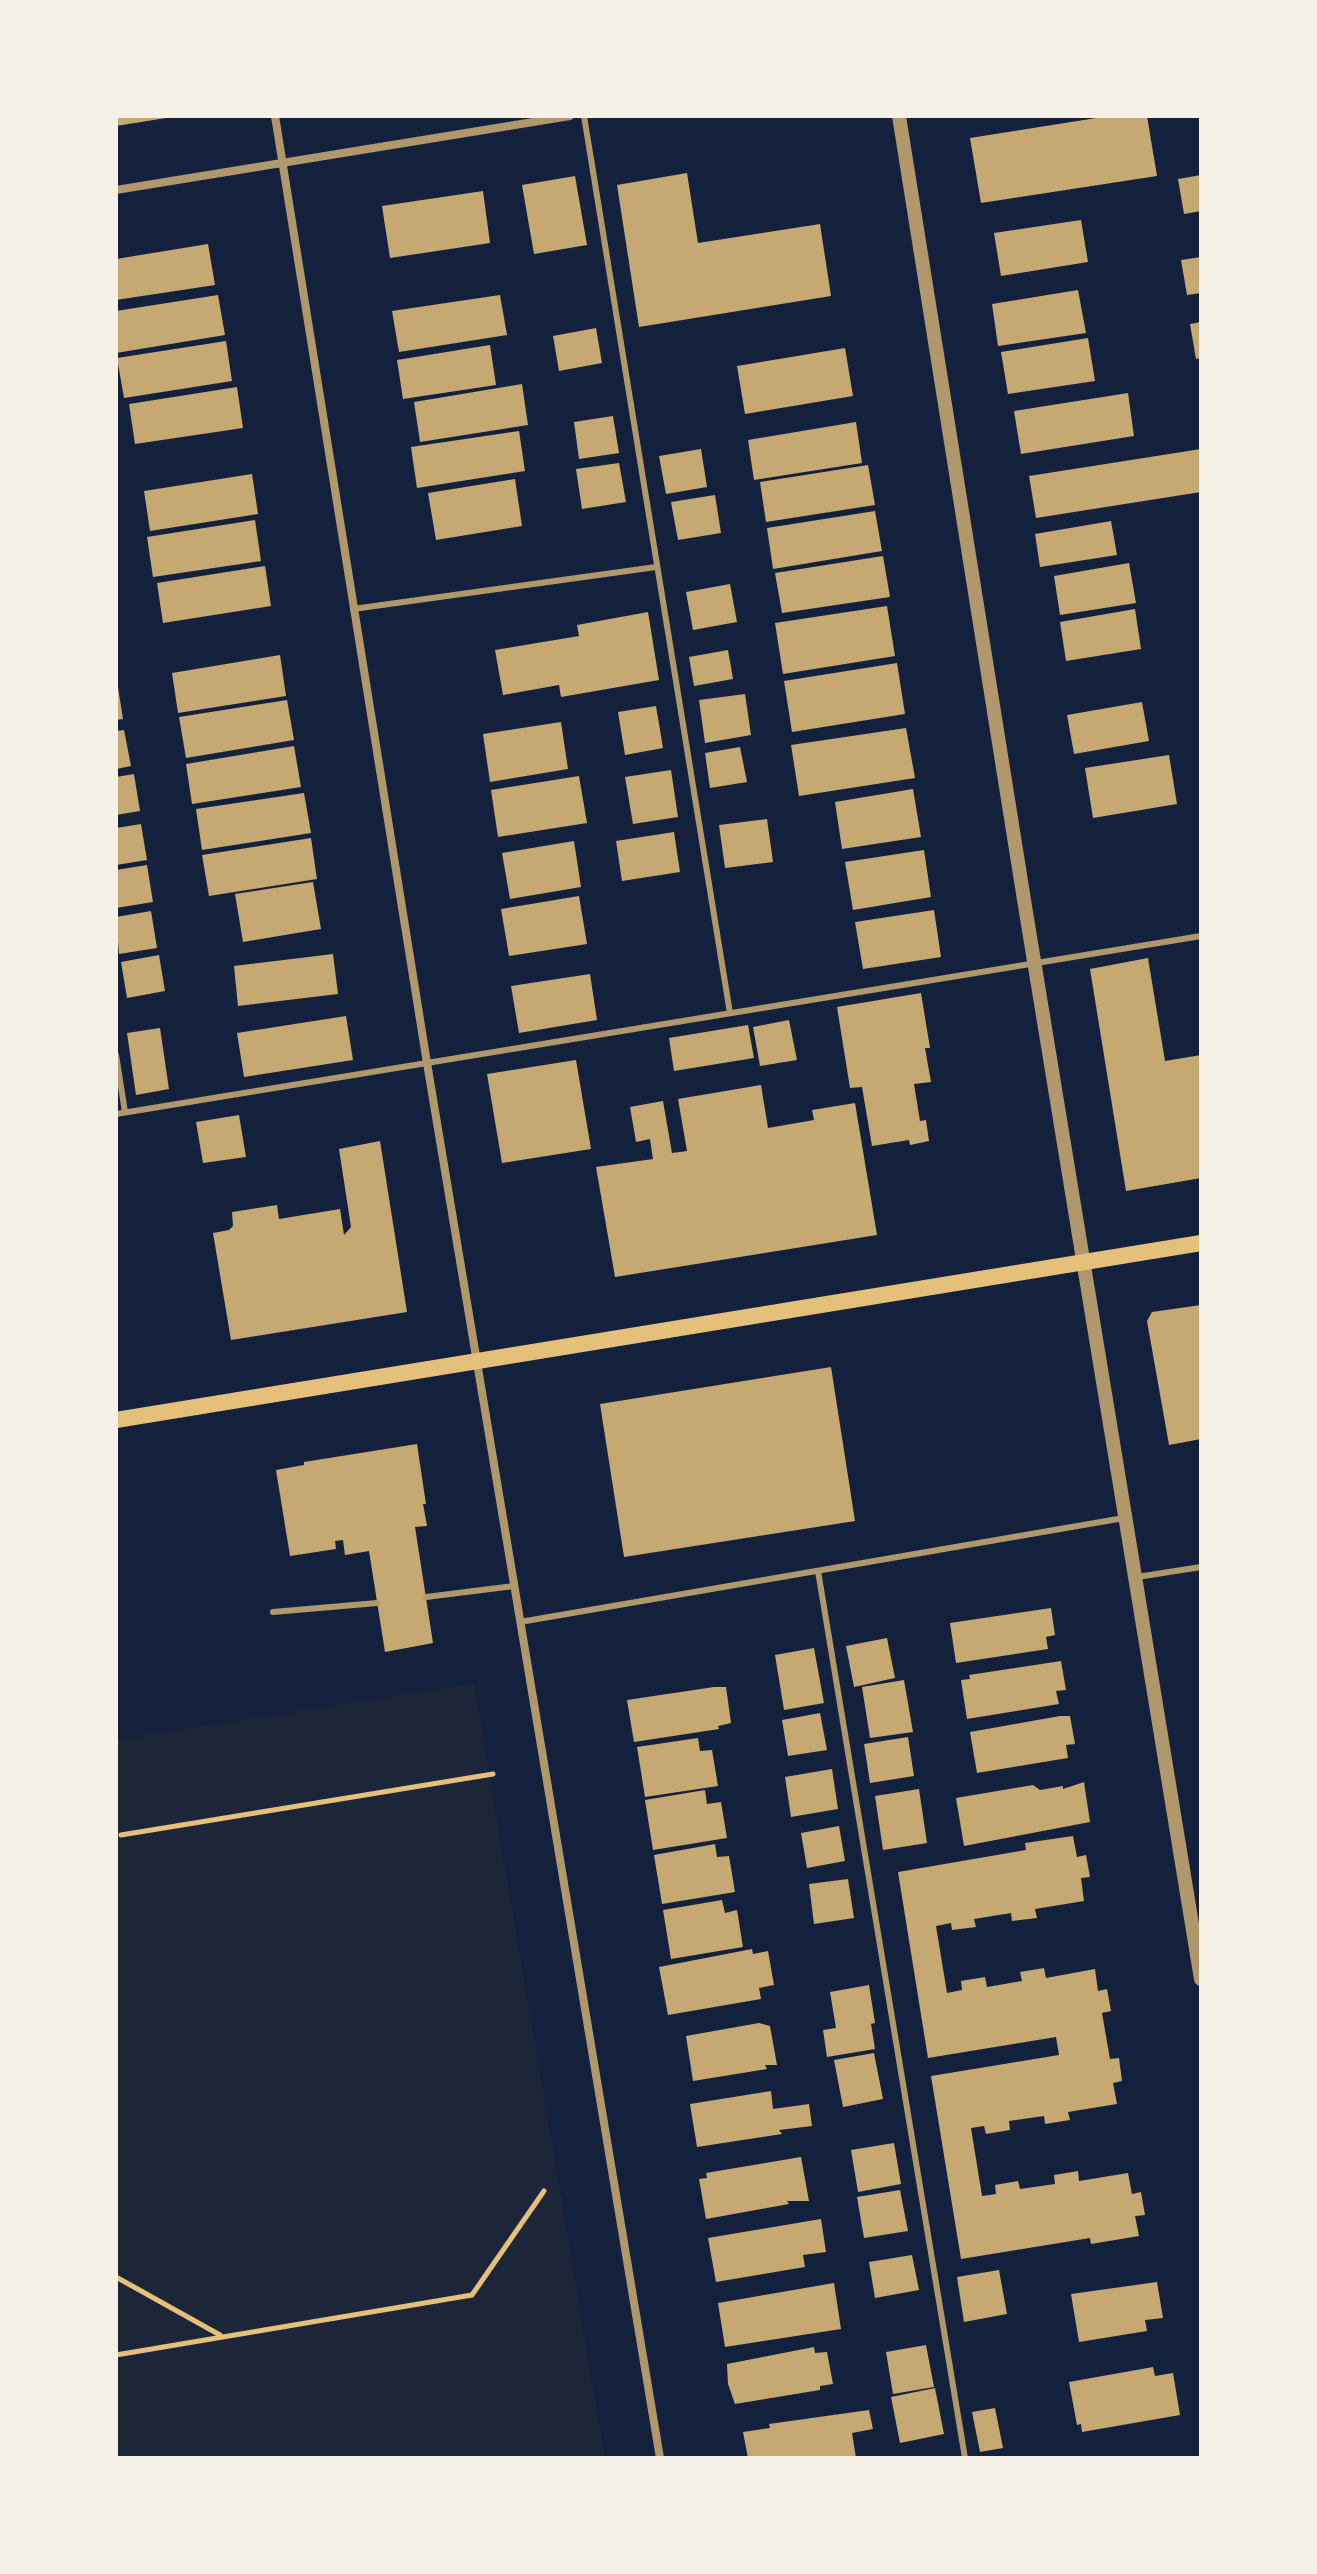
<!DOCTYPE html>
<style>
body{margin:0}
#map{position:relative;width:1317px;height:2574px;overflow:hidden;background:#14213d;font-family:Figtree,sans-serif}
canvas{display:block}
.frame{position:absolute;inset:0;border:118px solid #f6f1e7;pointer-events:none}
</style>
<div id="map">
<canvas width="1317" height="2574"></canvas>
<div class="frame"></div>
</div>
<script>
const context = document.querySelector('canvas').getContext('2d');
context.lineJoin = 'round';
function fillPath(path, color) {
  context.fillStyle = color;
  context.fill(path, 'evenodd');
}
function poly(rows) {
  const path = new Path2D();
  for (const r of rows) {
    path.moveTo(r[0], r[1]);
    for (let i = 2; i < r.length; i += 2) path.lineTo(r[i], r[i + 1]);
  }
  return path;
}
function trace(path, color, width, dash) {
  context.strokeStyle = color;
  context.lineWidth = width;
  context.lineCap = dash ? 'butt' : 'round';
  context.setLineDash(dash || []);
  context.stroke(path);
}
fillPath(poly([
 [474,1684,605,2458,116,2458,116,1740]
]), '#1d2539');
fillPath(poly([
 [116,116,165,116,166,118,116,126],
 [1109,116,1147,116,1157,176,981,203,970,138],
 [687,173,698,243,820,224,831,296,639,327,617,185],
 [1201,175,1201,211,1184,214,1178,179],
 [575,176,587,245,534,254,522,185],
 [483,191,490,243,390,258,382,206],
 [1081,220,1088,262,1001,276,994,233],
 [208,244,215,285,116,300,116,259],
 [1201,257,1201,293,1187,295,1181,260],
 [1078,290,1086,333,998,346,992,304],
 [218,295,225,335,116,353,116,311],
 [500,295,507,335,399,352,392,311],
 [1201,322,1201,358,1196,359,1190,324],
 [596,328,602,363,559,371,553,336],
 [1088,338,1095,381,1008,394,1001,352],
 [226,341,232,381,124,398,117,358],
 [490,345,496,385,403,399,397,360],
 [845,348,853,396,745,414,737,366],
 [522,384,528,425,420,442,414,402],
 [237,387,243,428,135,444,129,404],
 [1128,393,1134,436,1021,454,1014,411],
 [613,416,619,453,579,459,574,422],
 [856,422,862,463,754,480,748,440],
 [519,431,525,471,417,488,411,447],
 [701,449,707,487,666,494,659,456],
 [1201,449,1201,492,1036,518,1029,476],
 [619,463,626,502,582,509,576,469],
 [868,465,875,505,766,522,760,482],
 [252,474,258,514,150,531,144,491],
 [515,479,522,526,436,540,428,493],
 [715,495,721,533,678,540,671,502],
 [875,511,882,551,773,569,767,528],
 [255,520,261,561,153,577,147,537],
 [1111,521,1117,555,1040,567,1035,534],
 [883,556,890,597,782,613,775,573],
 [1129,563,1136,603,1060,615,1054,576],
 [265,566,271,606,163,623,157,583],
 [730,584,737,622,693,630,686,592],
 [887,606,895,656,783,674,775,623],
 [1135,609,1141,649,1066,661,1060,622],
 [648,612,659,680,561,697,559,685,503,695,495,650,579,636,577,625],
 [728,650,733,679,694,686,689,657],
 [280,655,286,696,178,713,172,673],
 [897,663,905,714,792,732,784,681],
 [118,687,123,719,116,720,116,688],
 [745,694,751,735,705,743,699,700],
 [287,700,294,740,186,758,179,717],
 [1142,702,1149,741,1074,754,1067,715],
 [656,706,663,748,625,755,618,712],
 [561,722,568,769,490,782,483,734],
 [906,728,915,778,799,796,791,745],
 [124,730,131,766,116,769,116,731],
 [294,746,301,787,192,804,186,764],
 [740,747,747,782,710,788,705,753],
 [1169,755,1177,804,1093,818,1085,768],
 [671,770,678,817,633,824,625,777],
 [134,774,140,811,116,815,116,777],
 [579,776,587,823,498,837,491,790],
 [913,789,921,837,842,849,835,802],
 [304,793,311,833,202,850,196,809],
 [767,819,773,862,725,868,719,825],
 [141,824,147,860,116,865,116,828],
 [674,832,680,872,622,881,616,841],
 [311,838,317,879,209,896,202,855],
 [574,841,581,887,510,899,502,853],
 [924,850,931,897,853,910,845,862],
 [147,865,153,902,116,908,116,870],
 [313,882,321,929,243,942,235,894],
 [579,896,587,944,509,956,501,909],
 [934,910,941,957,863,969,855,922],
 [151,911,157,948,119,954,116,917],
 [333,954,338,994,238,1006,234,966],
 [159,955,165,991,127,998,121,962],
 [1148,958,1165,1061,1201,1055,1201,1178,1126,1191,1090,969],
 [590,974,597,1020,519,1033,511,986],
 [921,993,930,1048,925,1048,931,1082,914,1084,920,1121,926,1120,929,1141,910,1145,909,1140,872,1146,862,1087,850,1088,837,1007],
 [346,1016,353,1060,244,1077,237,1033],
 [789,1020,797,1060,760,1066,753,1027],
 [748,1025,754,1058,674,1071,669,1038],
 [160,1028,169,1089,136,1095,127,1033],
 [576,1060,591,1149,502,1163,487,1074],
 [761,1085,768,1128,814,1120,812,1110,855,1103,877,1235,615,1277,596,1167,653,1159,650,1139,636,1142,630,1107,663,1101,672,1153,687,1151,678,1099],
 [239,1115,246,1157,203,1163,196,1122],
 [380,1141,407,1312,231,1340,213,1233,229,1230,233,1226,232,1212,277,1205,279,1219,340,1209,344,1235,351,1227,339,1149],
 [1201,1305,1201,1439,1169,1445,1147,1321,1152,1312],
 [831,1367,855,1521,624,1557,600,1404],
 [417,1444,426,1504,423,1504,427,1526,415,1527,433,1643,385,1652,369,1551,345,1555,343,1540,335,1541,336,1549,290,1556,276,1470,304,1465,304,1462],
 [1051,1608,1055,1635,1046,1637,1048,1649,956,1663,950,1623],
 [887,1638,895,1678,854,1687,846,1646],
 [814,1648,824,1703,784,1710,775,1655],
 [1061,1661,1066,1690,1056,1691,1059,1704,967,1719,961,1680,970,1679,969,1675],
 [904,1680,913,1732,870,1738,862,1687],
 [714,1687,726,1687,731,1723,718,1726,719,1729,634,1742,627,1700],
 [820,1713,827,1750,788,1756,782,1720],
 [1060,1716,1070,1716,1075,1744,1066,1745,1068,1758,977,1773,970,1732],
 [908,1737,914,1776,870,1783,864,1744],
 [698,1738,700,1751,712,1750,718,1786,645,1797,637,1747],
 [832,1769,838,1809,791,1817,785,1777],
 [1084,1782,1090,1822,964,1846,956,1798,1033,1785,1040,1790,1063,1786,1063,1789],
 [919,1789,927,1843,883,1850,875,1796],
 [705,1790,707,1804,721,1802,727,1838,653,1850,645,1800],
 [839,1826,845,1861,807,1868,801,1833],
 [1073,1836,1077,1857,1086,1855,1090,1877,1081,1878,1084,1901,1035,1909,1037,1918,1012,1921,1011,1913,974,1919,976,1927,952,1930,951,1923,936,1926,947,1993,962,1990,961,1981,985,1977,987,1987,1022,1981,1020,1972,1044,1968,1046,1978,1095,1969,1098,1991,1107,1989,1111,2011,1102,2013,1110,2059,1119,2058,1122,2081,1113,2083,1117,2104,1068,2112,1070,2120,1045,2124,1044,2116,1009,2121,1010,2130,986,2134,984,2126,971,2128,982,2196,996,2194,995,2185,1018,2181,1020,2189,1055,2184,1054,2175,1078,2171,1079,2181,1128,2173,1132,2194,1141,2192,1145,2215,1135,2216,1139,2236,1091,2244,1090,2238,961,2259,931,2076,1059,2055,1056,2037,928,2058,898,1872,1026,1850,1025,1843],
 [715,1844,717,1857,729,1856,735,1892,662,1904,654,1855],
 [848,1879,854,1918,814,1924,809,1884],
 [722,1900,725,1913,737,1910,743,1947,671,1959,663,1910],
 [752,1949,753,1954,768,1951,774,1985,759,1988,761,1999,668,2015,659,1967],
 [869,1985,875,2023,871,2024,875,2049,827,2057,823,2030,836,2028,830,1992],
 [759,2023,770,2026,777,2065,765,2065,767,2069,693,2081,686,2036],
 [874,2053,883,2099,843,2107,834,2060],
 [771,2091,773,2109,809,2104,812,2126,779,2130,782,2134,697,2147,690,2104],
 [894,2143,901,2184,858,2192,851,2150],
 [801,2157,809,2201,787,2201,789,2204,706,2219,699,2179,707,2178,706,2173],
 [900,2190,908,2231,864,2238,857,2197],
 [821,2219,826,2252,803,2255,805,2267,716,2282,708,2238],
 [912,2255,919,2290,875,2298,869,2262],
 [999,2270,1007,2314,964,2322,957,2277],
 [1157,2282,1163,2318,1145,2320,1147,2331,1079,2342,1071,2294],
 [834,2283,841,2329,725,2347,718,2303],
 [926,2345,934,2387,893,2394,886,2352],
 [814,2347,815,2353,827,2352,833,2384,820,2386,820,2390,735,2404,728,2384,727,2364],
 [1153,2367,1155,2376,1173,2373,1180,2415,1082,2432,1081,2424,1077,2425,1069,2382],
 [935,2388,944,2434,900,2443,891,2397],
 [995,2408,1003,2448,980,2452,972,2412],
 [869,2410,873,2429,852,2433,856,2458,748,2458,743,2432,770,2428,769,2424]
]), '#c6a872');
trace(poly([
 [121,1835,493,1774],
 [116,2277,220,2335],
 [116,2355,472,2295,544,2191]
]), '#e5c07b', 5);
trace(poly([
 [584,116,730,1013],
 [353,609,656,567],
 [116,1055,125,1112],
 [116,1114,1201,936],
 [818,1571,965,2458],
 [1137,1577,1201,1567],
 [426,1597,514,1586],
 [273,1612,377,1603],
 [520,1622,1124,1518]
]), '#b1986c', 6);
trace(poly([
 [275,116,427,1063,660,2458],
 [116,190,570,116]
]), '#b1986c', 8);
trace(poly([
 [899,116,1025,906,1201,1979]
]), '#b1986c', 14);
trace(poly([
 [116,1420,1201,1243]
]), '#e5c07b', 16);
</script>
